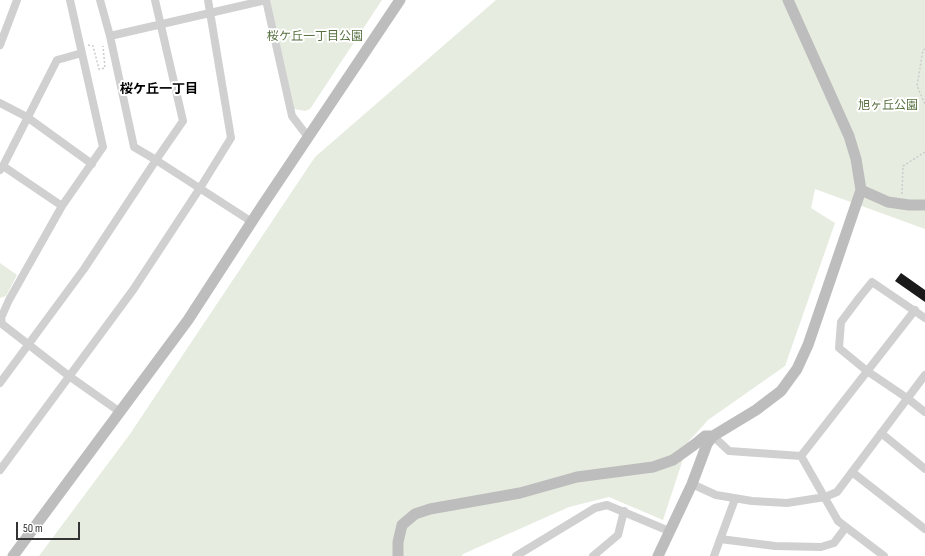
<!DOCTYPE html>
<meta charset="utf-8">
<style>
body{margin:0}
#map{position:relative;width:925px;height:556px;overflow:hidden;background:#fff;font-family:"Sofia Sans Condensed",sans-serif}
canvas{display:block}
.scale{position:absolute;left:16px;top:522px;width:64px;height:18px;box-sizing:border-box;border:2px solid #333;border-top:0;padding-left:5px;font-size:12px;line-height:14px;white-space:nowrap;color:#333;-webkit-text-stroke:3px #fff;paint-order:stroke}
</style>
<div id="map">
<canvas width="925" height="556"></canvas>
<div class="scale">50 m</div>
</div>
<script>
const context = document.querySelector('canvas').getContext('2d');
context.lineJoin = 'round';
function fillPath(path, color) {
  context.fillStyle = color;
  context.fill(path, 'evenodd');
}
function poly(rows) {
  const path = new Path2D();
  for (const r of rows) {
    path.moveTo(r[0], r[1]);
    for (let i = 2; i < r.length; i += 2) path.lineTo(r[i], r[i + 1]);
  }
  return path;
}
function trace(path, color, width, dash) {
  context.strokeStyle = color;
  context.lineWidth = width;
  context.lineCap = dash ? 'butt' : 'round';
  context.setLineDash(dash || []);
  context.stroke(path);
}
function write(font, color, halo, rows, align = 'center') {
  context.font = font + ' "Sofia Sans Condensed","Noto Sans JP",sans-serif';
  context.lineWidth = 4;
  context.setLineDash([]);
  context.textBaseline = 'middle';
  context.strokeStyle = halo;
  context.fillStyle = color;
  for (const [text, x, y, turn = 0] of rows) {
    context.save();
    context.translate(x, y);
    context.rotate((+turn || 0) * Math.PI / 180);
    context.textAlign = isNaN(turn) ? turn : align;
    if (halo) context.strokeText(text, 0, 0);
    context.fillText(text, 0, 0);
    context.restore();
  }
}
fillPath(poly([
 [270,0,382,0,310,109,305,111,294,109],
 [496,0,925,0,925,229,815,189,811,208,835,223,785,366,708,420,689,441,663,520,609,497,569,507,463,554,462,556,39,556,130,434,315,157],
 [0,263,17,275,6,296,0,298]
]), '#e6ecdf');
fillPath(poly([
 [901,273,925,290,925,302,895,281]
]), '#1a1a1a');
trace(poly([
 [88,45,93,46,99,69,105,68,103,46],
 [925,49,923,50,917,86,925,104],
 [902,194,903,166,925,152]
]), '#cdcdcd', 1.5, [2, 2]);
trace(poly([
 [70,0,103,147,62,206,9,300,1,318,2,324,69,376,120,412],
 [155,0,183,121,156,160,252,222],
 [266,0,292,116,308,137],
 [110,36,266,0],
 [0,45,17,0],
 [0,103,27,117,92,164],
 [3,166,62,206],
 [0,170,3,166,57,60,82,53],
 [925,318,872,282,859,298,841,322,839,348,867,371,907,398,925,412],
 [0,383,84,269,156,160,134,147,110,36,100,0],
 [881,433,925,469],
 [713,436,729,451,801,456,915,310],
 [801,456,838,521,884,556],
 [0,470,133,290,200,188,231,138,208,0],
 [852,472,925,529],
 [692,484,716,495,752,501,787,503,825,497,837,492,925,375],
 [720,539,775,546,821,547,834,543,846,527],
 [516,556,595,508,607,505,669,531],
 [593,556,618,535,624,511],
 [714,556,735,499]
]), '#d0d0d0', 8);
trace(poly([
 [861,190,888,202,909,205,925,205],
 [13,556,188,320,262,206,400,0],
 [398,556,398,542,402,525,415,514,430,509,520,493,577,477,653,467,673,460,694,445,705,436,713,436],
 [658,556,692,484,707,444,713,436,756,410,781,391,797,369,808,345,861,190,856,159,849,136,788,0]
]), '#bdbdbd', 11);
write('12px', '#56703f', '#fff', [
 ["桜ケ丘一丁目公園",315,37],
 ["旭ヶ丘公園",888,106]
]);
write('bold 13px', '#000', '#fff', [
 ["桜ケ丘一丁目",159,90]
]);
</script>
